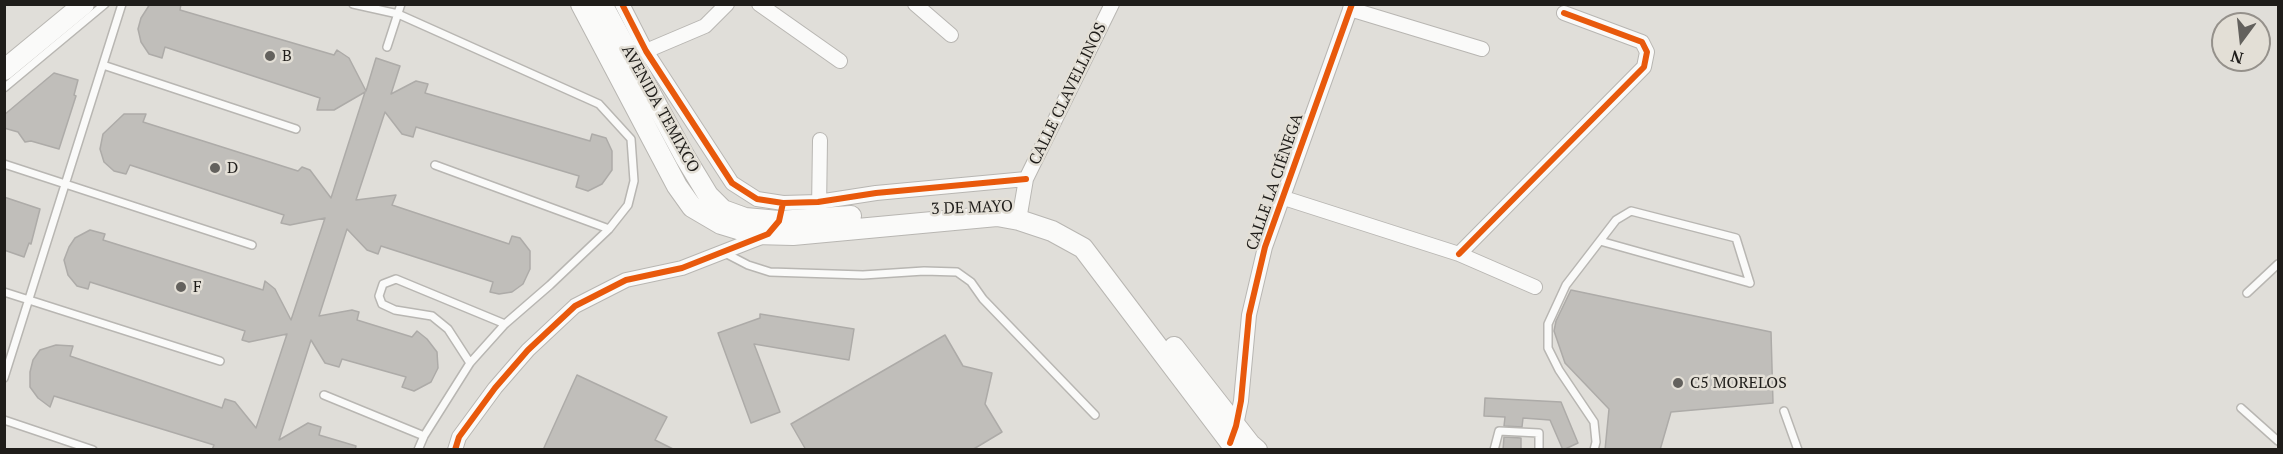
<!DOCTYPE html>
<meta charset="utf-8">
<style>
body{margin:0}
#map{position:relative;width:2283px;height:454px;overflow:hidden;background:#e0ded9;font-family:"PT Serif",serif}
canvas{display:block}
.frame{position:absolute;inset:0;border:6px solid #1f1d1a;pointer-events:none}
.north{position:absolute;left:2211px;top:12px;width:60px;height:60px;box-sizing:border-box;background:#e3dfd6;border:2px solid #95918b;border-radius:50%;rotate:195deg;font-size:16px;font-weight:700;line-height:24px;text-align:center;color:#1f1d1a}
.north::after{content:'';display:block;margin:auto;width:21px;height:27px;background:#63615d;clip-path:polygon(50% 0,100% 100%,50% 72%,0 100%)}
</style>
<div id="map">
<canvas width="2283" height="454"></canvas>
<div class="frame"></div>
<div class="north">N</div>
</div>
<script>
const context = document.querySelector('canvas').getContext('2d');
context.lineJoin = 'round';
function fillPath(path, color) {
  context.fillStyle = color;
  context.fill(path, 'evenodd');
}
function poly(rows) {
  const path = new Path2D();
  for (const r of rows) {
    path.moveTo(r[0], r[1]);
    for (let i = 2; i < r.length; i += 2) path.lineTo(r[i], r[i + 1]);
  }
  return path;
}
function trace(path, color, width, dash) {
  context.strokeStyle = color;
  context.lineWidth = width;
  context.lineCap = dash ? 'butt' : 'round';
  context.setLineDash(dash || []);
  context.stroke(path);
}
function write(font, color, halo, rows, align = 'center') {
  context.font = font + ' "PT Serif",serif';
  context.lineWidth = 5;
  context.setLineDash([]);
  context.textBaseline = 'middle';
  context.strokeStyle = halo;
  context.fillStyle = color;
  for (const [text, x, y, turn = 0] of rows) {
    context.save();
    context.translate(x, y);
    context.rotate((+turn || 0) * Math.PI / 180);
    context.textAlign = isNaN(turn) ? turn : align;
    if (halo) context.strokeText(text, 0, 0);
    context.fillText(text, 0, 0);
    context.restore();
  }
}
const building = poly([
 [150,4,181,4,180,10,334,55,337,50,349,58,366,91,376,58,400,66,391,94,416,81,428,84,425,93,590,141,592,134,606,138,612,151,612,170,602,184,588,191,576,187,579,176,416,127,413,137,402,134,385,112,356,200,396,195,392,205,509,244,512,236,520,238,530,251,530,269,523,284,512,292,499,294,490,292,493,282,381,246,378,254,367,250,347,229,319,316,352,310,359,312,357,320,412,337,417,331,427,339,437,352,438,368,431,382,414,391,402,387,406,377,342,359,339,367,325,363,311,340,279,440,308,423,321,427,319,435,356,446,355,450,212,450,214,445,54,396,50,407,38,398,30,387,30,372,33,360,40,350,56,345,73,346,70,356,222,408,225,399,235,402,256,428,287,334,249,342,242,340,245,331,90,282,88,289,77,286,68,275,64,260,69,247,75,238,90,230,105,234,103,240,263,290,265,281,275,289,291,320,325,218,290,225,281,223,284,215,130,165,126,174,114,171,104,162,100,149,103,134,124,114,146,114,143,122,298,171,302,167,310,170,331,198,365,92,334,110,317,110,320,98,165,47,162,58,149,54,141,42,138,29,141,18,150,4],
 [54,73,78,80,74,95,76,96,59,149,31,141,25,142,18,132,4,128,4,115,54,73],
 [4,197,40,209,31,244,29,243,24,257,4,250,4,197],
 [1571,290,1771,332,1773,403,1671,412,1660,450,1605,450,1609,409,1565,363,1554,331,1556,321,1571,290],
 [760,314,854,329,849,360,754,344,780,412,751,423,718,333,760,318,760,314],
 [945,335,963,366,992,373,985,404,1002,432,972,450,806,450,791,424,945,335],
 [577,375,667,417,655,440,675,450,543,450,577,375],
 [1485,398,1561,402,1578,443,1563,450,1550,420,1523,418,1522,427,1504,426,1505,417,1484,416,1485,398],
 [1504,437,1521,438,1521,450,1503,450,1504,437]
]);
fillPath(building, '#c0beba');
trace(building, '#adaba8', 1.5);
const lane = poly([
 [353,4,398,14,599,104,631,139,634,181,628,205,609,229,550,285,505,324,470,363,424,436,418,450],
 [387,47,401,4],
 [103,65,296,129],
 [4,88,105,4],
 [4,164,252,245],
 [435,165,609,229],
 [1600,241,1750,283],
 [723,252,748,265,770,272,863,275,924,271,957,272,971,282,983,299,1095,415],
 [4,292,220,361],
 [2247,293,2278,264],
 [470,363,448,329,432,316,395,310,382,304,379,296,383,284,396,279,505,324],
 [4,378,122,4],
 [324,395,424,436],
 [2241,408,2278,441],
 [1784,411,1798,450],
 [4,420,93,450],
 [1494,450,1499,431,1539,433,1539,450],
 [1594,450,1596,442,1594,422,1559,370,1548,348,1548,324,1566,285,1616,220,1631,211,1736,238,1750,283]
]);
const street = poly([
 [622,4,646,51,732,183,757,199,783,203,818,202,876,193,1026,179],
 [759,4,840,61],
 [915,4,951,35],
 [1350,9,1482,49],
 [646,51,705,26,727,4],
 [1284,198,1459,254,1535,287],
 [819,210,820,140],
 [1019,220,1026,179,1112,4],
 [1459,254,1644,67,1647,52,1642,42,1564,13],
 [1235,430,1241,401,1249,315,1265,247,1352,4],
 [455,450,459,437,495,388,528,350,575,306,626,280,682,268,764,236]
]);
const secondary = poly([
 [581,4,677,186,692,207,721,224,754,234,793,235,997,216,1019,220,1052,231,1083,248,1236,450],
 [602,4,685,157,708,195,723,210,745,218,779,221,851,216],
 [4,70,84,4],
 [1174,347,1250,444,1257,450]
]);
trace(lane, '#b8b6b2', 10);
trace(street, '#b8b6b2', 16);
trace(secondary, '#b8b6b2', 22);
trace(lane, '#fafaf9', 7);
trace(street, '#fafaf9', 14);
trace(secondary, '#fafaf9', 20);
trace(poly([
 [622,4,646,51,732,183,757,199,783,203,818,202,876,193,1026,179],
 [1459,254,1644,67,1647,52,1642,42,1564,13],
 [1230,443,1236,426,1241,401,1249,315,1265,247,1352,4],
 [455,450,459,437,495,388,528,350,575,306,626,280,682,268,768,234,779,221,783,203]
]), '#e8590c', 6);
for (const [x, y, r, color] of [
 [270,56,6,"#63615d"],
 [215,168,6,"#63615d"],
 [181,287,6,"#63615d"],
 [1678,383,6,"#63615d"]
]) {
  const dot = new Path2D();
  dot.arc(x, y, r, 0, 2 * Math.PI);
  context.fillStyle = color;
  context.fill(dot);
  trace(dot, '#e3dfd6', 2);
}
write('16px', '#1f1d1a', '#e3dfd6', [
 ["B",282,56],
 ["D",227,168],
 ["F",193,287],
 ["C5 MORELOS",1690,383]
], 'left');
write('16px', '#1f1d1a', '#e3dfd6', [
 ["CALLE CLAVELLINOS",1068,94,-64],
 ["AVENIDA TEMIXCO",660,109,61],
 ["CALLE LA CIÉNEGA",1275,182,-71],
 ["3 DE MAYO",972,208,-2]
]);
</script>
